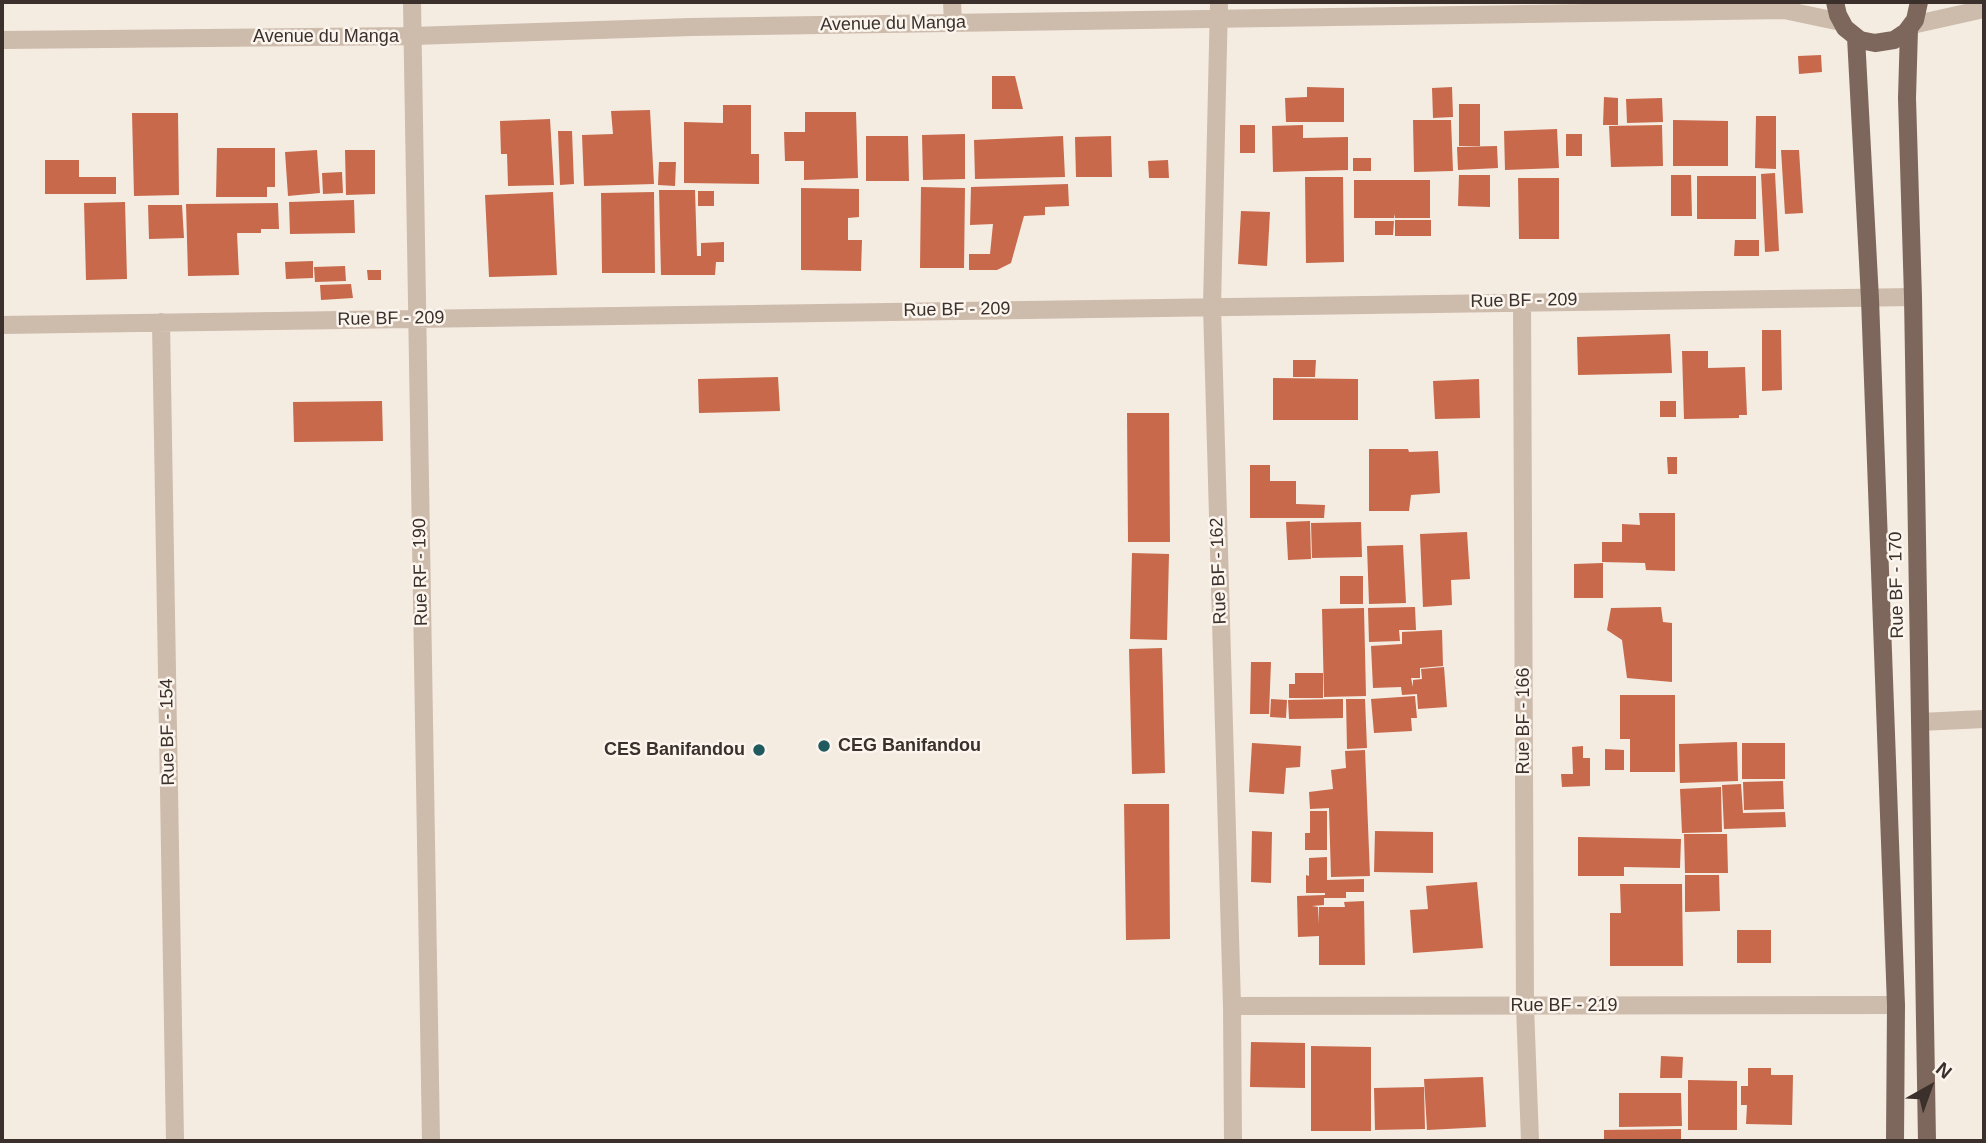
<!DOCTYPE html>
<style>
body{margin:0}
#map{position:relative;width:1986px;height:1143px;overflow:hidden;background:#f4ebe1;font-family:Arial,sans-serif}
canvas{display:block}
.frame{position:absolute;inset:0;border:4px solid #3b302b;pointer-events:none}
.north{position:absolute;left:1895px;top:1052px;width:70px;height:70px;-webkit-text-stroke:5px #fbf5ee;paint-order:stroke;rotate:40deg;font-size:19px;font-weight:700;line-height:28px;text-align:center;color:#3b302b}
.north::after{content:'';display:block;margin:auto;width:24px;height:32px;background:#3b302b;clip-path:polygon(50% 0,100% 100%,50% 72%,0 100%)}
</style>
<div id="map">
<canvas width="1986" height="1143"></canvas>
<div class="frame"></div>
<div class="north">N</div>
</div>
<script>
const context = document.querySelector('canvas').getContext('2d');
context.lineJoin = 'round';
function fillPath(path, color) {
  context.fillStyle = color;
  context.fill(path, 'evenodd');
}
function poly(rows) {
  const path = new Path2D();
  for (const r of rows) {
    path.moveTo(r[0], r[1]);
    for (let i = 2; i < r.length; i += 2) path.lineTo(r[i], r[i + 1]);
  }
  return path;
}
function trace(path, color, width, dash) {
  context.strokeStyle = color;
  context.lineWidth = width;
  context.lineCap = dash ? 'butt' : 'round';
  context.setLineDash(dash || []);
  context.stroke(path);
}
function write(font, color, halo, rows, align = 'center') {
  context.font = font + ' Arial,sans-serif';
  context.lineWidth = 5;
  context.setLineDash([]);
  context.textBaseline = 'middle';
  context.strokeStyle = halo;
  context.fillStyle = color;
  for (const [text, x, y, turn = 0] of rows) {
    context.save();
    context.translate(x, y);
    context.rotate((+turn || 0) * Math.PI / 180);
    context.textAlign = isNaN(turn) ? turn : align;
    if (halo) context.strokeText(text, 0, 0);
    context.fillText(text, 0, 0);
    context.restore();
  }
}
fillPath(poly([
 [1821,55,1822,72,1799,74,1798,56],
 [992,76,1015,76,1023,109,992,109],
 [1307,87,1344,88,1344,122,1286,122,1285,98,1307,97],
 [1452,87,1453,117,1433,118,1432,88],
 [1604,97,1618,98,1618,125,1603,125],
 [1662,98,1663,122,1627,123,1626,99],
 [1459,104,1480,104,1480,146,1459,146],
 [723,105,751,105,751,154,759,154,759,184,684,183,684,122,723,123],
 [650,110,654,184,584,186,582,135,613,134,611,111],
 [805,112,856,112,858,178,804,180,804,161,785,161,784,132,805,132],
 [132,113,178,113,179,195,134,196],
 [1756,116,1776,116,1776,169,1755,168],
 [550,119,554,185,508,186,507,154,501,154,500,121],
 [1413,120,1451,120,1453,171,1414,172],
 [1673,120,1728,121,1728,166,1673,166],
 [1240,125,1255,125,1255,153,1240,153],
 [1303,125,1303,138,1348,137,1348,170,1273,172,1272,126],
 [1662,125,1663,166,1611,167,1609,126],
 [1557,129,1559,168,1505,170,1504,131],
 [558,131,572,131,574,184,560,185],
 [965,134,965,179,923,180,922,135],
 [1566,134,1582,134,1582,156,1566,156],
 [866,136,908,136,909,181,866,181],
 [1063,136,1065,177,975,179,974,140],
 [1111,136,1112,177,1076,177,1075,137],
 [1497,146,1498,168,1458,170,1457,147],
 [217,148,275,148,275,187,267,187,267,197,216,197],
 [317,150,320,193,288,196,285,152],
 [345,150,375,150,375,194,346,195],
 [1781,150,1799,150,1803,213,1785,214],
 [1353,158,1371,158,1371,171,1353,171],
 [45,160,79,160,79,177,116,177,116,194,45,194],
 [1168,160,1169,178,1149,178,1148,161],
 [659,162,676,162,675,186,658,185],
 [342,172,343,193,323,194,322,173],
 [1775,173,1779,251,1765,252,1761,174],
 [1459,175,1490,175,1490,207,1458,206],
 [1671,175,1691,175,1692,216,1671,216],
 [1697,176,1756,176,1756,219,1697,219],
 [1305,177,1343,177,1344,262,1306,263],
 [1518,178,1559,178,1559,239,1519,239],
 [1354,180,1430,180,1430,218,1395,218,1394,214,1394,218,1354,218],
 [1068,184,1069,206,1045,207,1045,215,1024,216,1011,263,997,270,969,270,969,254,990,254,993,224,970,225,971,187],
 [921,187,965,188,964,268,920,268],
 [801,188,859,189,859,217,848,218,848,240,862,240,861,271,801,270],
 [659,190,695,190,697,256,701,256,701,243,724,242,724,262,716,262,715,275,661,275],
 [698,191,714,191,714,206,698,206],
 [553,192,557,275,489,277,485,195],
 [654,192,655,273,602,273,601,193],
 [354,200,355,233,290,234,289,202],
 [125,202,127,279,86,280,84,203],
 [278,203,279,229,261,229,261,233,237,233,239,275,188,276,186,204],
 [148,205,182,205,184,238,149,239],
 [1241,211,1270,212,1267,266,1238,264],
 [1395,220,1431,220,1431,236,1395,236],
 [1375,221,1394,221,1393,235,1375,235],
 [1735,240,1759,240,1759,256,1734,256],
 [313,261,313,278,286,279,285,262],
 [345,266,346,281,315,282,314,267],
 [367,270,381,270,381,280,368,280],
 [351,284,353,298,321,300,320,285],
 [1762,330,1781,330,1782,390,1762,391],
 [1670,334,1672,373,1578,375,1577,337],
 [1682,351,1708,351,1708,368,1745,367,1747,415,1739,415,1739,418,1684,419],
 [1293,360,1316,360,1315,377,1293,377],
 [778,377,780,411,699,413,698,379],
 [1273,378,1358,379,1358,420,1273,420],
 [1479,379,1480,418,1435,419,1433,381],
 [382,401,383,441,294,442,293,402],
 [1660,401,1676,401,1676,417,1660,417],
 [1127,413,1169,413,1170,542,1128,542],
 [1369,449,1408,449,1409,452,1438,451,1440,493,1411,495,1409,511,1369,511],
 [1667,457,1677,457,1677,474,1668,474],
 [1250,465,1270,465,1270,481,1296,481,1296,504,1325,505,1324,518,1250,518],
 [1639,513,1675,513,1675,571,1646,570,1645,563,1602,562,1602,542,1622,542,1622,524,1640,525],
 [1310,521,1311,559,1288,560,1286,522],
 [1361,522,1362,557,1312,558,1311,523],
 [1467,532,1470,579,1451,580,1452,605,1423,607,1420,534],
 [1403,545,1406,603,1369,604,1367,546],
 [1132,553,1169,554,1167,640,1130,639],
 [1603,563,1603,598,1574,598,1574,564],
 [1340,576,1363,576,1363,604,1340,604],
 [1415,607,1416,630,1399,630,1400,641,1369,642,1368,608],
 [1661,607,1663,622,1672,623,1672,682,1627,678,1622,640,1607,630,1611,608],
 [1364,608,1366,696,1324,697,1322,609],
 [1442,630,1443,666,1420,668,1420,678,1411,678,1413,687,1413,680,1422,679,1421,669,1444,667,1447,707,1418,709,1417,694,1402,695,1401,687,1373,688,1371,646,1402,644,1402,632],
 [1162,648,1165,773,1132,774,1129,649],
 [1251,662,1271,662,1269,714,1250,714],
 [1295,673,1323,673,1323,698,1289,698,1289,684,1295,684],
 [1620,695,1675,695,1675,772,1630,772,1630,739,1620,739],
 [1415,696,1417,718,1411,718,1412,731,1374,733,1371,699],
 [1271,699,1287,700,1286,718,1270,717],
 [1343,699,1343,718,1289,719,1288,700],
 [1346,699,1365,699,1367,748,1347,749],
 [1737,742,1738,781,1680,783,1679,744],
 [1252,743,1301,746,1300,767,1286,768,1284,794,1249,792],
 [1742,743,1785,743,1785,779,1742,779],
 [1583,746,1583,758,1590,758,1590,786,1562,787,1561,774,1573,774,1572,747],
 [1605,749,1624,750,1624,770,1605,770],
 [1365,750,1370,876,1331,877,1329,808,1310,809,1309,792,1333,789,1331,770,1346,768,1345,751],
 [1783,781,1784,809,1744,810,1743,782],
 [1741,784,1743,813,1785,812,1786,827,1724,829,1722,785],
 [1721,787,1722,832,1682,833,1680,789],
 [1124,804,1169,804,1170,939,1126,940],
 [1310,811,1327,811,1327,850,1305,850,1305,833,1310,833],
 [1252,831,1272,832,1271,883,1251,882],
 [1375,831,1433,832,1433,873,1374,872],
 [1684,834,1727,834,1728,873,1685,873],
 [1578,837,1681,839,1680,868,1624,867,1624,876,1578,876],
 [1327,857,1327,880,1364,879,1364,892,1346,892,1346,898,1324,898,1324,905,1312,906,1318,907,1318,924,1319,907,1345,907,1344,902,1364,901,1365,965,1319,965,1319,936,1298,937,1297,896,1325,895,1325,893,1306,893,1306,875,1309,876,1309,858],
 [1685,875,1719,875,1720,911,1685,912],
 [1477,882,1483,948,1413,953,1410,910,1428,909,1426,886],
 [1620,884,1682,884,1683,966,1610,966,1610,913,1621,913],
 [1737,930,1771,930,1771,963,1737,963],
 [1251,1042,1305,1043,1305,1088,1250,1087],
 [1311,1046,1371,1047,1371,1131,1311,1131],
 [1661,1056,1683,1057,1682,1078,1660,1078],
 [1748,1068,1771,1068,1771,1075,1793,1075,1792,1125,1746,1124,1747,1105,1741,1105,1741,1086,1748,1086],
 [1483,1077,1486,1127,1427,1130,1424,1079],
 [1688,1080,1737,1081,1737,1130,1688,1130],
 [1424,1087,1425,1129,1375,1130,1374,1088],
 [1619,1093,1681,1093,1682,1126,1619,1127],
 [1681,1129,1681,1141,1604,1141,1604,1130]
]), '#c8694b');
trace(poly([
 [412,2,431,1141],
 [952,2,953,22],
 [1219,2,1212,306,1232,1006,1233,1141],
 [1912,25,1984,9],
 [2,40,413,36,691,27,1784,10,1841,22],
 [1522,301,1525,1006,1530,1141],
 [161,322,175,1141],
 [2,325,1913,297],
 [1920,722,1984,719],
 [1232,1006,1896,1005]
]), '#cdbbac', 18);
trace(poly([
 [1835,2,1838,15,1845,28,1860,40,1875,43,1894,40,1906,32,1915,20,1919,2],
 [1909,29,1907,98,1913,297,1927,1141],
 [1856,37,1870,299,1896,1005,1895,1141]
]), '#7d675c', 18);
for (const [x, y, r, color] of [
 [824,746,7,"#1f5a5e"],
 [759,750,7,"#1f5a5e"]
]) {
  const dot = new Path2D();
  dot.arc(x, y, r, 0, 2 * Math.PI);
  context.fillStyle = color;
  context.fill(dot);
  trace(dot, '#fbf5ee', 2.5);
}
write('18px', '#3b302b', '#fbf5ee', [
 ["Avenue du Manga",893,24,-1],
 ["Avenue du Manga",326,37],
 ["Rue BF - 209",1524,301,-1],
 ["Rue BF - 209",957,310,-1],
 ["Rue BF - 209",391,319,-1],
 ["Rue BF - 162",1219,571,-92],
 ["Rue RF - 190",421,572,-91],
 ["Rue BF - 170",1897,585,-91],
 ["Rue BF - 166",1524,721,-90],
 ["Rue BF - 154",168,732,-91],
 ["Rue BF - 219",1564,1006]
]);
write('bold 18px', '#3b302b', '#fbf5ee', [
 ["CEG Banifandou",838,746],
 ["CES Banifandou",745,750,"right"]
], 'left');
</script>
